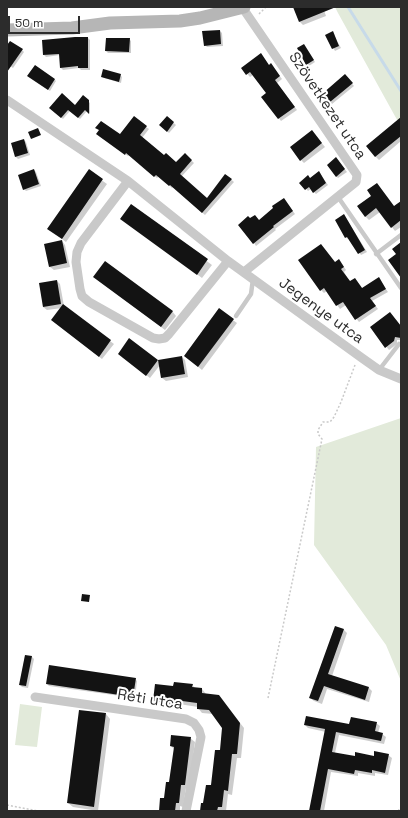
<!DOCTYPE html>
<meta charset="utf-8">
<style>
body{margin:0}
#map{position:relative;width:408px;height:818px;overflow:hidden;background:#fff;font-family:"Space Grotesk",sans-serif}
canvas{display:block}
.frame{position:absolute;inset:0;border:8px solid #2c2c2c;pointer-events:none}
.scale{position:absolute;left:8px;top:16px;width:72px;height:18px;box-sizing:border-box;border:2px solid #2c2c2c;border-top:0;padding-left:5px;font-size:12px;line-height:14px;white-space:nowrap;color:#2c2c2c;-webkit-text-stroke:3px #fff;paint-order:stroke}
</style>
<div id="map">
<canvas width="408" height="818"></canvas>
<div class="frame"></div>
<div class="scale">50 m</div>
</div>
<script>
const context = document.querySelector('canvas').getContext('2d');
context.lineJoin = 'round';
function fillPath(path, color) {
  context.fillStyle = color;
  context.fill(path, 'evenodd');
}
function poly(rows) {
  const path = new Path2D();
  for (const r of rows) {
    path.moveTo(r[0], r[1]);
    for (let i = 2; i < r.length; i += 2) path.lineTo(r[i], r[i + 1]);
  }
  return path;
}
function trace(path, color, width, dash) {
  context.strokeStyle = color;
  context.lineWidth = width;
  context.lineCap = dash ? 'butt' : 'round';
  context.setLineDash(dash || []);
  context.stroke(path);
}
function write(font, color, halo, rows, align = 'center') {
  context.font = font + ' "Space Grotesk",sans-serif';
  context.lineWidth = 4;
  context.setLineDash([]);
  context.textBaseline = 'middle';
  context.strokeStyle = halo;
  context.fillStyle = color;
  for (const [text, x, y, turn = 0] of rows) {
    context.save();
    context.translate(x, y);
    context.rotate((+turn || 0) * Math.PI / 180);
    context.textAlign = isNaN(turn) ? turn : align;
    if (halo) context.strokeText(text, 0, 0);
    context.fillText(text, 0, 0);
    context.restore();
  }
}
fillPath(poly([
 [335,7,401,7,401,127,338,13],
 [401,418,401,681,386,645,314,545,316,447],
 [20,704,42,707,37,747,15,745]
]), '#e2eada');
fillPath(poly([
 [294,7,323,7,326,16,303,25,300,22],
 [220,31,222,33,223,46,207,47,205,45],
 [332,32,341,48,335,51,326,35],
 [88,38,90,40,90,70,81,70,79,68,63,70,61,68,60,55,46,57,44,55],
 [129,39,131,41,131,53,108,53,106,51],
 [304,45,315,62,309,66,307,64],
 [7,47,22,50,24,52,13,68,7,64],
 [263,57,269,66,273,67,282,79,277,83,297,110,281,121,262,97,267,94,253,75,250,77,242,68],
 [120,75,122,77,121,83,104,78,102,76],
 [31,78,54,79,56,81,50,91],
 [347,78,354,86,332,104,330,102],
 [83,96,90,103,90,114,87,111,80,119,70,111,63,119,50,108,75,106],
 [167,117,176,125,169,133,163,127],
 [401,120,401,141,379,160,375,156],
 [146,127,149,129,142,138,164,157,176,163,185,154,194,163,181,177,207,199,226,175,234,182,205,215,173,187,172,188,159,176,157,178,129,155,128,156,99,136,100,131,97,128,121,135],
 [315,135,325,147,304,163,301,160],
 [24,140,26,142,30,155,18,159,16,157,13,144],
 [338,161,347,172,338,178,336,176],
 [34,170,36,172,41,186,26,191,24,189],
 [89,171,107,184,66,242,49,229],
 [319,172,328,185,316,194,311,189,308,191,301,183,311,179],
 [372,196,394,207,401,202,401,227,395,231,380,212,369,220,365,216],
 [286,202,295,214,275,229,276,230,256,246,254,243,251,220,259,221],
 [131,205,212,265,202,278,121,219],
 [346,218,367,252,361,255,350,238,348,239,346,237],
 [62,241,65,245,70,267,54,270,50,267,45,245],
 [335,263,342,264,346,270,344,272,350,282,355,279,363,289,379,279,388,292,372,301,378,309,359,322,346,305,340,309,327,291,324,293,321,290],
 [94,277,172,311,176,316,165,330],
 [57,281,60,284,64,306,114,344,102,359,52,320,62,308,47,310,43,307,40,284],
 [219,310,237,323,202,370,185,356],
 [400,325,401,325,401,340,397,340,397,344,389,350,371,328],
 [130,340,160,363,182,357,185,360,188,377,166,381,162,378,160,365,150,378,122,357],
 [336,627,344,630,347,633,332,676,369,688,372,691,369,702,327,689,322,704,314,701,310,698],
 [25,656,32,657,34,659,28,688,22,687,20,685],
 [135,679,137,681,135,698,49,686,47,684],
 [192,685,196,689,202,689,206,694,219,696,244,728,241,758,237,758,232,795,228,794,226,811,201,811,212,786,221,751,223,728,213,714,202,713,198,708,198,707,179,704,178,708,159,705,154,701,174,687],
 [106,714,110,719,98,811,73,807,68,803],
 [376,723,380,726,378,733,382,734,386,737,384,744,339,735,335,753,355,757,388,755,392,758,388,775,375,773,375,776,358,773,358,776,331,772,324,811,310,811,326,732,308,728,305,725,350,726],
 [190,738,195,742,189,789,186,788,183,807,180,806,180,811,160,811,170,783,175,750,171,746]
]), '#0003');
trace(poly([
 [348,7,401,91]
]), '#c7dae9', 3);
fillPath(poly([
 [293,7,336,7,299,22],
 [220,30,221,44,204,46,202,31],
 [333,31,339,46,332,49,325,35],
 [75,37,88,37,88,68,78,68,78,66,60,68,59,54,43,55,42,40],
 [106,38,130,38,129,52,105,51],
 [10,41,23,49,7,72,7,45],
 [304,44,314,60,306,65,297,48],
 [261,53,269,65,271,63,280,76,275,80,295,107,278,119,261,97,266,93,250,72,246,75,241,68],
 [35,65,55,79,48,90,27,76],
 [103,69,121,74,119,82,101,77],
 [345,74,353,83,330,102,322,94],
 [62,93,75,105,83,95,89,100,89,114,85,110,78,118,68,110,61,118,49,108],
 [134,116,147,126,140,135,164,155,166,153,176,162,185,153,192,160,180,174,207,198,225,174,232,179,202,213,170,185,169,186,156,175,154,177,126,153,125,155,96,134,99,130,95,128,101,121,120,134],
 [167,116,174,122,167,132,159,125],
 [401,117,401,136,375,157,366,146],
 [38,128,41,135,31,139,28,132],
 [312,130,322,143,300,161,290,147],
 [24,139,28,153,15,157,11,143],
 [336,157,345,169,336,177,327,165],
 [34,169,39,184,23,190,18,175],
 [89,169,103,179,62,239,47,229],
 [319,171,326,183,313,193,309,187,305,190,299,183,308,175,310,178],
 [377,183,394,206,401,201,401,220,391,228,376,208,365,217,357,206,371,196,367,190],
 [284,198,293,211,273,226,274,227,253,244,238,225,248,216,250,218,255,215,259,220,273,208,272,206],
 [131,204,208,259,197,275,120,219],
 [344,214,365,250,358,254,347,237,345,238,335,220],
 [62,240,67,263,49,267,44,244],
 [401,242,401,278,388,260,396,254,392,249],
 [321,244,335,262,339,259,344,267,341,269,350,281,355,278,362,288,379,277,386,289,370,298,376,306,355,320,343,302,336,306,324,288,320,291,298,260],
 [105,261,173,311,161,327,93,277],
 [57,280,61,304,43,307,39,283],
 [63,304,111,340,99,357,51,320],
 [219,308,234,319,198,367,184,356],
 [390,312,401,326,401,338,395,337,394,341,385,348,370,327],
 [129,338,158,360,146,376,118,354],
 [182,356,185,374,161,378,158,360],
 [82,594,90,595,89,602,81,601],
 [335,626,344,629,328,674,369,687,365,700,324,686,318,701,309,698],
 [25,655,32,656,26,686,19,685],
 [49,665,136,678,133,697,46,684],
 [174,682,193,684,192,687,202,688,202,693,219,695,240,723,237,754,232,754,228,791,224,790,222,807,218,807,217,811,200,811,201,803,203,803,206,785,211,785,215,750,220,750,222,728,209,710,197,709,197,703,175,700,174,704,153,701,155,684,173,686],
 [79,710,106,713,94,807,67,803],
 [306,716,349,724,351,717,377,722,375,731,383,733,381,741,336,732,332,752,355,756,355,752,374,756,374,751,389,754,385,773,372,770,372,773,355,770,354,774,328,769,320,811,309,811,325,729,304,725],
 [171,735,191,737,185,785,181,785,179,803,176,803,175,811,159,811,160,798,164,798,166,782,169,782,174,747,170,746]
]), '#131313');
trace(poly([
 [259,14,266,7],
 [268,698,322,439,318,434,318,430,323,422,330,422,334,417,341,402,355,365],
 [7,805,38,811],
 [398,811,401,807]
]), '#c9c9c9', 1.5, [2, 2]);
trace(poly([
 [338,197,401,288],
 [376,254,401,235],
 [236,316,251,294,253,279],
 [379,370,399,344]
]), '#c9c9c9', 4.5);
trace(poly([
 [242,7,357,175,356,182,244,272],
 [7,100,128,181,228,261,362,358,379,370,401,379],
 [128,181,81,243,77,252,76,262,80,289,82,296,89,302,153,338,159,339,165,338,169,334,228,261],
 [35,697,186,719,194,723,199,730,201,737,186,811]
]), '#c9c9c9', 9);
trace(poly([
 [7,30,72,28,110,23,180,21,200,18,244,7]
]), '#b6b6b6', 13);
write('15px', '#2c2c2c', '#fff', [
 ["Szövetkezet utca",327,106,56],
 ["Jegenye utca",321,311,36],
 ["Réti utca",150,700,9]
]);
</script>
